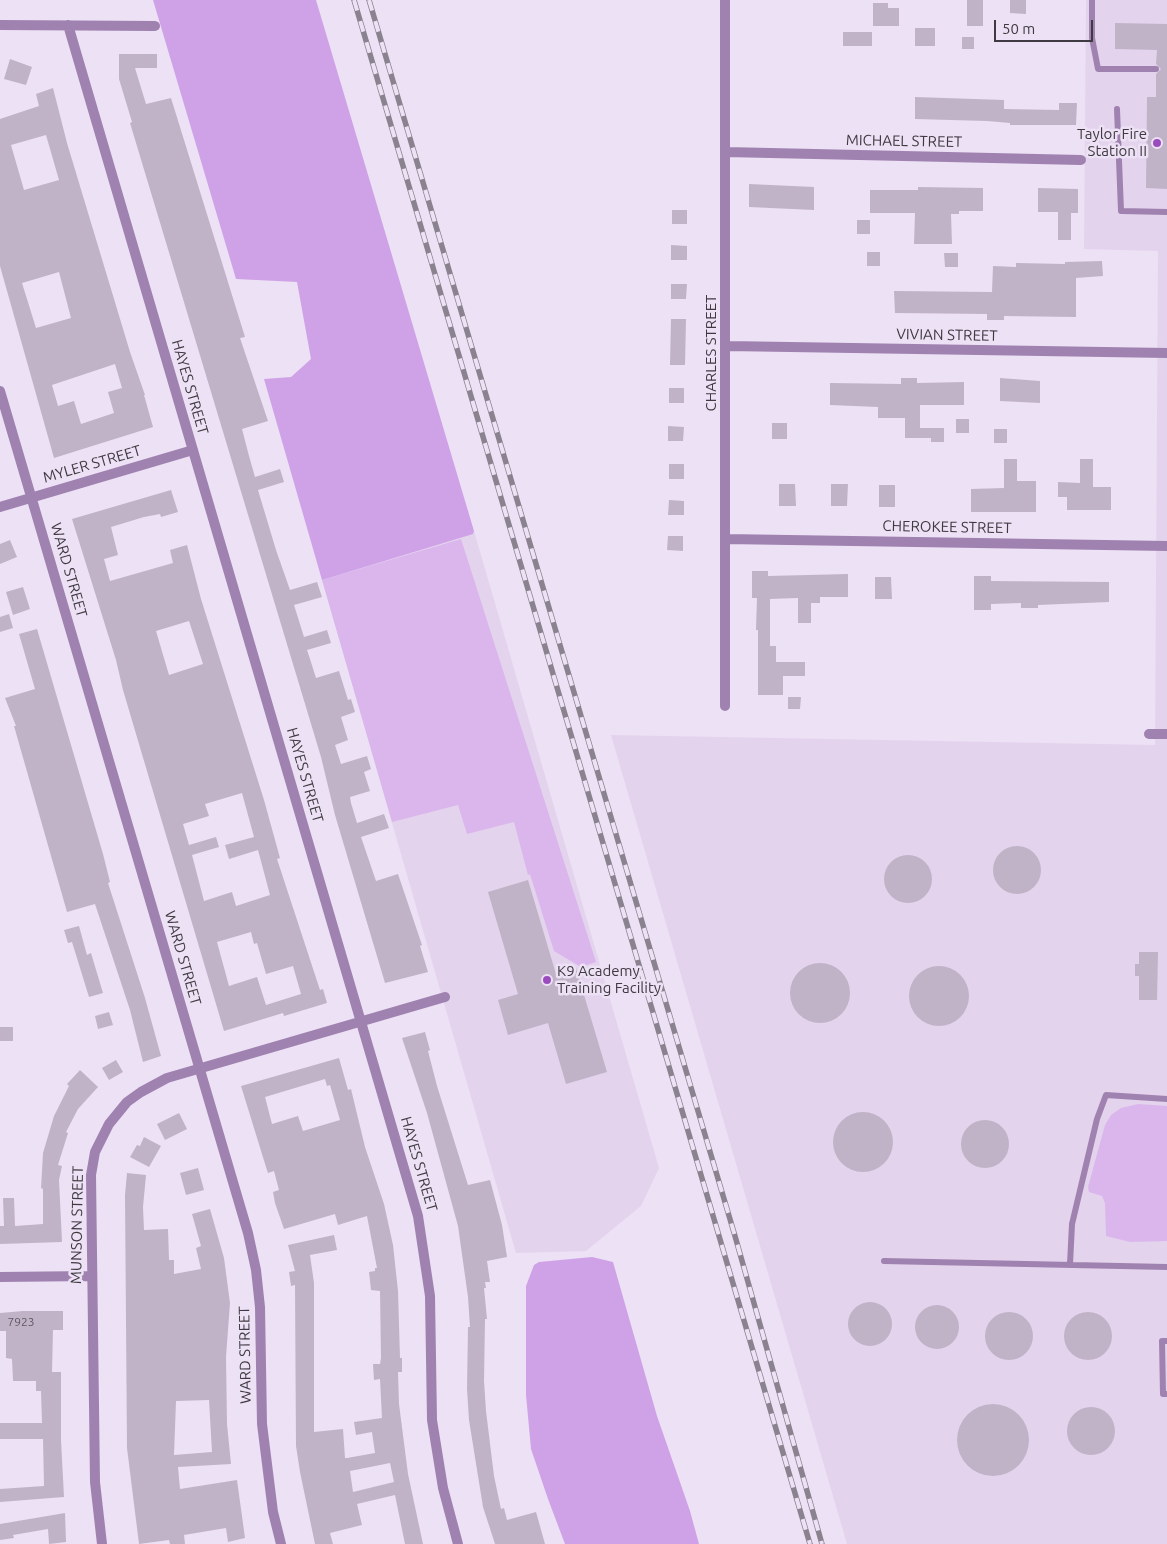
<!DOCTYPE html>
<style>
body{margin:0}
#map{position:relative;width:1167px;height:1544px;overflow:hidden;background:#ede1f5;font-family:Ubuntu,sans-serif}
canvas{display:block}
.scale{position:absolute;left:994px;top:20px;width:99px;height:22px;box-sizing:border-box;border:2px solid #3f3a41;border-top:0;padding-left:6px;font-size:15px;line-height:18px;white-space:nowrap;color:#3f3a41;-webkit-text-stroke:4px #ede1f5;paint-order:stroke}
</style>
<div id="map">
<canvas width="1167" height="1544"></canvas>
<div class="scale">50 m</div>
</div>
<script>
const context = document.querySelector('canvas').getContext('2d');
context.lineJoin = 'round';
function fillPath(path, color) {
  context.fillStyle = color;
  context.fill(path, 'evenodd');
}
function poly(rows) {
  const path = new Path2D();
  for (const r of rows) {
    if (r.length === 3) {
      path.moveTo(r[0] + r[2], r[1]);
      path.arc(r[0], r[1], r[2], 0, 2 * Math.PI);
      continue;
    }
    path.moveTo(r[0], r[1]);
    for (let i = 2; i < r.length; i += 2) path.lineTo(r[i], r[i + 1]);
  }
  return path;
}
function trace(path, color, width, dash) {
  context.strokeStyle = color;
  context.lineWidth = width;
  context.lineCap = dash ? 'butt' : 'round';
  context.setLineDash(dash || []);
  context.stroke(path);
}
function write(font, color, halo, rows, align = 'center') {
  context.font = font + ' Ubuntu,sans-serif';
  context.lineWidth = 5;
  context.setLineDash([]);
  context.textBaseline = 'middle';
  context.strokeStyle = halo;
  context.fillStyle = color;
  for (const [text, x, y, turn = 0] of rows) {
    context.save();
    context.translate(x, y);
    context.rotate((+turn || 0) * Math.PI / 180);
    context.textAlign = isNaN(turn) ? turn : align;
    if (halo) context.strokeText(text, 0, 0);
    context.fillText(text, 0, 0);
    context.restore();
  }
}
fillPath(poly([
 [1086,0,1167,0,1167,1544,847,1544,611,735,1155,745,1158,251,1084,249],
 [474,531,659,1168,641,1206,586,1251,516,1253,322,580]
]), '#e4d3ed');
fillPath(poly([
 [461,539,596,962,581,967,554,951,530,874,528,875,514,822,467,834,458,805,392,822,322,580],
 [1138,1104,1167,1106,1167,1241,1130,1242,1106,1236,1105,1203,1102,1196,1089,1192,1088,1187,1105,1125,1111,1115,1121,1108]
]), '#dab6ed');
fillPath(poly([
 [153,0,316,0,474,531,473,534,322,580,264,379,291,377,311,359,297,282,236,279],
 [592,1257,613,1262,657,1416,690,1511,699,1544,565,1544,548,1499,531,1449,526,1395,526,1286,534,1265,539,1262]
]), '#cfa2e7');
fillPath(poly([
 [967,0,983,0,983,26,967,26],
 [1010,0,1026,0,1026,14,1010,13],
 [873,3,888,3,888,8,899,8,899,26,873,26],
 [1115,23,1167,24,1167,189,1146,188,1147,97,1156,97,1156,74,1161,69,1156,64,1157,50,1115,49],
 [915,28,935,28,935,46,915,46],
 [843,32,872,32,872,46,843,46],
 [962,37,974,37,974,49,962,49],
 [119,54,157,54,157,68,135,68,146,104,171,98,245,337,240,338,268,421,242,429,249,456,255,477,280,469,284,482,258,490,276,550,290,590,317,582,322,597,294,605,304,637,327,630,331,643,307,650,310,659,316,678,339,671,348,700,351,699,355,712,341,717,348,740,335,745,341,764,367,756,371,769,364,772,370,791,350,797,351,803,357,823,384,814,389,828,361,837,376,881,398,874,422,945,420,946,428,972,385,983,335,815,321,757,130,123,132,122,119,79],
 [10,59,32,67,26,85,4,79],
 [53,88,67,143,130,352,145,395,144,395,153,427,54,458,0,266,0,119,39,106,36,94],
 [46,135,59,180,24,190,11,145],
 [59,272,71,318,36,328,22,283],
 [115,364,122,388,108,392,114,413,81,424,74,401,58,406,52,385],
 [915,97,1004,100,1004,109,1059,110,1059,103,1077,103,1076,125,1010,125,1010,123,987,121,915,119],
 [749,184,814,187,814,210,749,207],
 [918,187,983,188,983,211,959,211,959,214,951,214,952,244,914,244,915,213,870,213,870,190,918,190],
 [1038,188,1078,189,1078,213,1071,213,1071,240,1058,240,1058,212,1038,212],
 [672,210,687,210,687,224,672,224],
 [857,220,870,220,870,234,857,234],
 [671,245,687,246,687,260,671,260],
 [867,252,880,252,880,266,867,266],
 [944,253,958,253,958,267,945,267],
 [1102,261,1103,276,1076,278,1076,317,1004,316,1004,320,987,320,987,314,895,313,894,291,992,292,993,266,1016,267,1016,263,1065,264,1065,262],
 [671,284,687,284,686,299,671,299],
 [671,319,686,319,685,365,670,365],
 [901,378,917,378,917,383,964,382,964,405,920,405,920,428,944,428,944,442,931,442,931,438,905,438,905,418,878,418,878,407,830,405,830,383,901,384],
 [1000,378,1040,381,1040,403,1000,401],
 [669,388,684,388,684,403,669,403],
 [956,419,969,419,969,433,956,433],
 [772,423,787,423,787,439,772,439],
 [668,426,684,427,683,441,668,441],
 [994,429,1007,429,1007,443,994,443],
 [1004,459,1017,459,1017,481,1036,481,1036,512,971,512,971,489,1004,488],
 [1080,459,1093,459,1093,487,1111,487,1111,510,1067,510,1067,497,1058,497,1058,482,1080,483],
 [669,464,684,464,684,479,669,479],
 [779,484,795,484,796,506,779,506],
 [831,484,848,484,847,506,831,506],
 [879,485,895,485,895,507,879,507],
 [171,490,178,512,161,517,160,514,144,517,111,527,118,555,104,559,110,581,173,563,170,550,187,545,201,599,264,800,280,858,277,859,320,990,323,989,327,1003,284,1016,283,1013,224,1031,123,690,116,660,72,519],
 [189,621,203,664,169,675,156,631],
 [242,793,254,837,225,845,229,859,258,850,270,895,236,906,232,892,204,901,192,855,219,847,216,837,189,845,183,824,209,816,205,804],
 [251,932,254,944,257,943,266,974,293,966,301,994,266,1005,257,977,229,986,217,942],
 [669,500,684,501,684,515,668,515],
 [668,536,683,536,683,551,667,550],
 [10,540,17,557,0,564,0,544],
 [752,571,768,571,768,576,848,574,848,597,820,597,820,603,811,603,811,623,798,623,798,598,770,599,770,646,776,646,776,662,805,662,805,676,783,676,783,695,758,695,758,630,756,630,757,598,752,598],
 [974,576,991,576,991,581,1109,582,1109,602,1038,605,1038,608,1021,608,1021,603,991,604,991,610,974,610],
 [875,577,891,577,892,599,875,599],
 [23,587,30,609,13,615,6,592],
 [9,614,13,628,0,632,0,617],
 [37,629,103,854,110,882,108,883,145,998,161,1056,143,1062,130,1010,95,904,67,912,14,726,16,726,5,698,35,689,19,634],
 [788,697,801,697,800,709,788,709],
 [1017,870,24],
 [908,879,24],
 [528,880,556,974,576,968,607,1072,566,1084,548,1023,508,1035,498,1000,518,994,488,892],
 [79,926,87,955,91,953,103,993,89,997,72,942,68,943,64,930],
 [1139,952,1158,952,1157,1000,1139,1000,1139,976,1135,976,1135,964,1139,964],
 [820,993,30],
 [939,996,30],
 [109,1012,113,1025,98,1029,95,1016],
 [0,1027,13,1027,13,1041,0,1041],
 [425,1032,430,1050,428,1051,437,1086,468,1185,490,1180,502,1225,507,1257,487,1261,490,1282,485,1282,486,1288,484,1288,487,1319,485,1319,484,1381,486,1411,494,1476,501,1509,504,1508,507,1520,536,1512,545,1544,495,1544,483,1507,469,1420,467,1389,468,1327,470,1327,468,1297,458,1226,427,1113,402,1038],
 [339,1058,348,1090,351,1089,365,1147,384,1204,393,1245,398,1291,400,1358,402,1358,402,1372,398,1372,399,1404,408,1474,423,1544,405,1544,395,1495,357,1504,362,1525,330,1533,333,1544,315,1544,300,1472,296,1446,295,1285,291,1286,289,1272,295,1271,288,1245,334,1235,337,1250,310,1255,314,1283,314,1432,343,1429,345,1458,347,1458,375,1453,372,1432,356,1435,354,1422,382,1418,380,1379,374,1380,373,1364,380,1364,381,1358,380,1291,371,1290,369,1272,375,1271,375,1268,377,1268,367,1216,338,1225,335,1214,284,1229,275,1203,273,1192,279,1190,274,1171,268,1173,266,1167,241,1086],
 [325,1079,327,1086,330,1085,340,1120,303,1131,298,1116,272,1124,265,1097],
 [390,1463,394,1482,353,1492,350,1471],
 [116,1060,123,1072,109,1080,102,1068],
 [80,1070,98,1087,78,1109,66,1132,68,1133,58,1165,62,1166,59,1180,62,1242,0,1244,0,1226,4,1226,3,1198,14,1198,15,1226,43,1224,43,1189,41,1188,43,1153,54,1116,69,1086,67,1084],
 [863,1142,30],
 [179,1113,187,1129,165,1140,157,1124],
 [985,1144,24],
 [144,1137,161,1146,149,1167,130,1157,137,1145,140,1146],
 [198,1168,204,1190,186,1195,180,1173],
 [127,1173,146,1175,143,1207,144,1230,168,1229,169,1260,174,1260,174,1274,201,1269,196,1248,201,1246,192,1214,210,1209,224,1258,230,1303,226,1357,227,1424,231,1464,178,1467,180,1489,237,1480,245,1538,228,1542,226,1528,184,1535,185,1544,170,1544,169,1540,139,1544,127,1448,125,1195],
 [209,1400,212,1452,174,1455,176,1401],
 [870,1324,22],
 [937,1327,22],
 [23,1311,63,1311,63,1330,53,1330,52,1372,61,1372,61,1440,64,1497,0,1502,0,1489,44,1486,43,1439,0,1439,0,1423,42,1423,41,1391,36,1391,36,1381,13,1381,12,1359,6,1358,6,1331,0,1331,0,1313],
 [1088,1336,24],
 [1009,1336,24],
 [993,1440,36],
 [1091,1431,24],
 [65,1513,66,1542,49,1544,48,1529,13,1535,14,1538,0,1540,0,1524]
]), '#c0b3c7');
trace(poly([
 [1092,0,1092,38,1098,69,1156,69],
 [1117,109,1121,211,1167,212],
 [884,1261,1167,1267],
 [1070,1264,1072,1224,1097,1119,1106,1095,1167,1099],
 [1167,1341,1162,1341,1163,1394,1167,1394]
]), '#a082b0', 6);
trace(poly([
 [0,25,155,26],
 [68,25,418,1216,430,1296,432,1420,443,1488,458,1544],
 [726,152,1081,160],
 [727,346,1167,353],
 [0,391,248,1233,256,1270,260,1307,262,1424,273,1512,281,1544],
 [0,507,193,450],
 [726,539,1167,546],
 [725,706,725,0],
 [1149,734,1167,734],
 [0,1277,91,1276],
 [102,1544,95,1482,91,1175,95,1152,109,1124,127,1102,141,1092,167,1078,445,997]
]), '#a082b0', 10);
const rail = poly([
 [354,0,810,1544],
 [369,0,735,1236,822,1544]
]);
trace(rail, '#8a828e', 5.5);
trace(rail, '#ede1f5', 4, [11]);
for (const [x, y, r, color] of [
 [1157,143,5,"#9a4cbe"],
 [547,980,5,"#9a4cbe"]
]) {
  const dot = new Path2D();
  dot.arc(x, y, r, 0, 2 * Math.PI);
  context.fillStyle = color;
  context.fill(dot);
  trace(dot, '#ede1f5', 2);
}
write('12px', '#5f5862', null, [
 ["7923",21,1322]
]);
write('15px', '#3f3a41', '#ede1f5', [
 ["Taylor Fire",1147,134],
 ["Station II",1147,151],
 ["K9 Academy",557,971,"left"],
 ["Training Facility",557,988,"left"]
], 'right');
write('15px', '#3f3a41', '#ede1f5', [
 ["MICHAEL STREET",904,141,1],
 ["VIVIAN STREET",947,335,1],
 ["CHARLES STREET",711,353,-90],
 ["HAYES STREET",190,387,74],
 ["MYLER STREET",92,464,-16],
 ["CHEROKEE STREET",947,527,1],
 ["WARD STREET",69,570,74],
 ["HAYES STREET",305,775,74],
 ["WARD STREET",183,958,74],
 ["HAYES STREET",419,1164,74],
 ["MUNSON STREET",77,1225,-89],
 ["WARD STREET",245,1355,-91]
]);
</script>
